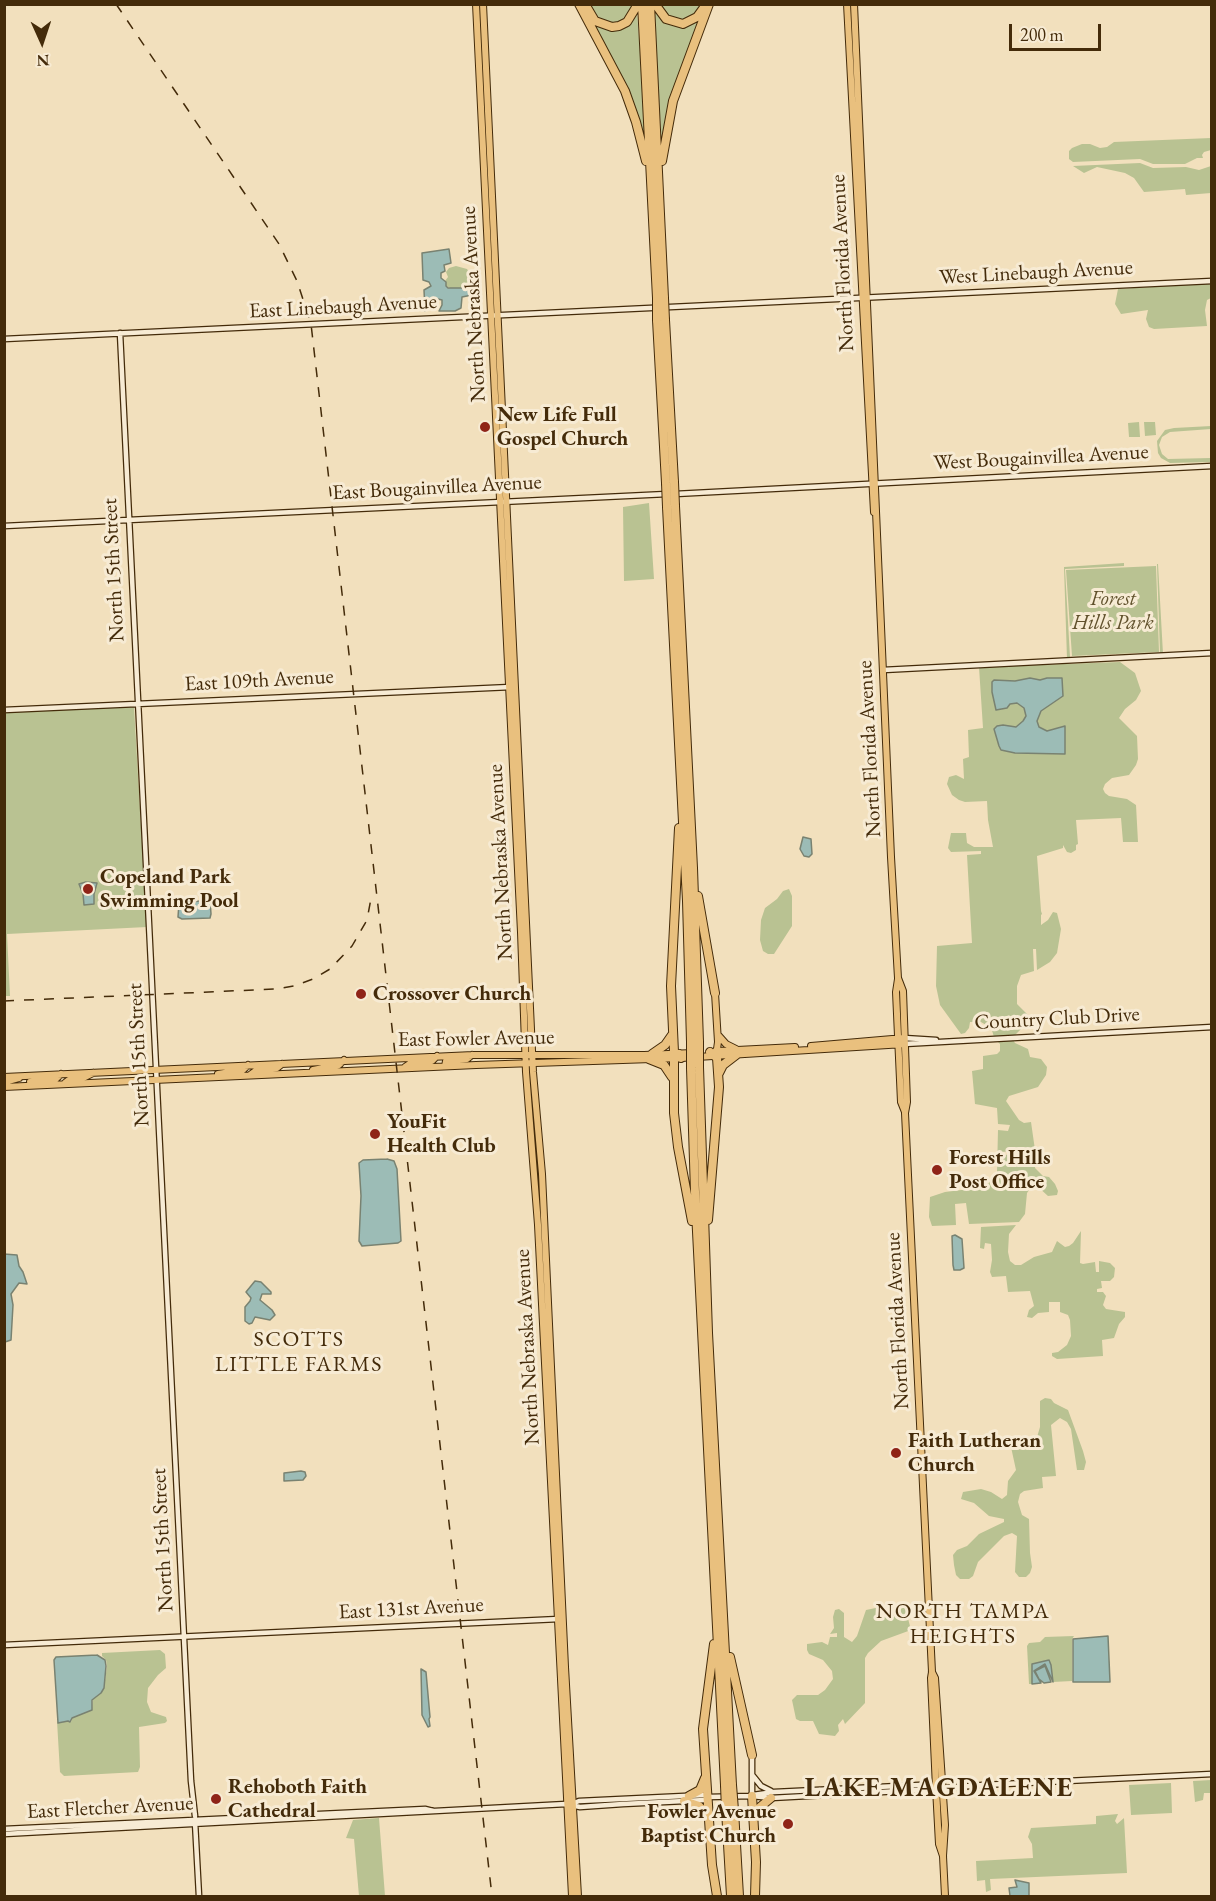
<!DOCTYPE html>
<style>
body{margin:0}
#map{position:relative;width:1216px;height:1901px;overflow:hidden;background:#f2e0bd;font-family:"EB Garamond",serif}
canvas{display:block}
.frame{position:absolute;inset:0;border:6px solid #442b0a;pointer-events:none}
.north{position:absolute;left:12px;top:12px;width:60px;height:60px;-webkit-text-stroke:4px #f7ebd4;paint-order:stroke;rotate:177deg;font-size:16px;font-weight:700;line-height:24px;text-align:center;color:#442b0a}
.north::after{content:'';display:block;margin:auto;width:21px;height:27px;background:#442b0a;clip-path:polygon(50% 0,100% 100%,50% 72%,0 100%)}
.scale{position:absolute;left:1009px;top:24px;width:92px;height:27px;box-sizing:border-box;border:3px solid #442b0a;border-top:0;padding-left:8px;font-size:18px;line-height:21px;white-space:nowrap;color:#442b0a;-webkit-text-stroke:4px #f7ebd4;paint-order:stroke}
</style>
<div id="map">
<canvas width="1216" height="1901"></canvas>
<div class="frame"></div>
<div class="north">N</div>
<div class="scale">200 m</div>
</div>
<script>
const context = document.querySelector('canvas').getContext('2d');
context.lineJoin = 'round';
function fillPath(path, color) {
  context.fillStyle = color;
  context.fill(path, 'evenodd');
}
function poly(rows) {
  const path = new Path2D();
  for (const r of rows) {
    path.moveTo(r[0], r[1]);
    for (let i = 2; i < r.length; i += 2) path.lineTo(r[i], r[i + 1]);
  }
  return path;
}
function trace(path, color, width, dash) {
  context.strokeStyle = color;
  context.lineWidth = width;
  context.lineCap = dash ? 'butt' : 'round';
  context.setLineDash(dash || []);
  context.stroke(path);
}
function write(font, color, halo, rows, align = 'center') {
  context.font = font + ' "EB Garamond",serif';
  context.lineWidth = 6;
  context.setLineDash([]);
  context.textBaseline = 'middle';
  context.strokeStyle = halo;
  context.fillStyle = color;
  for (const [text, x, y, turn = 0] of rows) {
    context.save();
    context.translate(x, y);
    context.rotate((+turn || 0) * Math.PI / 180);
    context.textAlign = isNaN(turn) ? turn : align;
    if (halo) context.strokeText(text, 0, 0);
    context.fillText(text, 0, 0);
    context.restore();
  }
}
fillPath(poly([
 [590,5,634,5,629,16,616,25,604,23,597,17],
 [657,5,703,5,697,14,682,21,670,19],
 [653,7,673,24,701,15,662,146],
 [637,12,640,51,645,145,591,20,611,29],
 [1211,138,1211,150,1204,152,1202,155,1203,158,1197,158,1185,164,1153,164,1140,159,1073,162,1069,159,1069,151,1072,148,1082,144,1090,144,1100,148,1107,147,1114,142],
 [1140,163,1153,168,1186,167,1199,170,1211,166,1211,193,1186,195,1185,189,1144,192,1134,178,1125,173,1097,167,1084,173,1073,166],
 [456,266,467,269,470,274,469,282,471,288,455,290,446,286,445,281,448,277,446,272,449,268],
 [1211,283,1211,298,1207,300,1205,310,1207,326,1154,329,1149,327,1146,319,1148,310,1121,314,1115,304,1118,289],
 [1139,422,1140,437,1129,437,1128,423],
 [1144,422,1155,422,1156,435,1145,436],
 [1211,426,1211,429,1170,432,1162,437,1159,445,1162,454,1168,459,1211,458,1211,462,1170,463,1161,458,1158,453,1157,441,1165,430,1174,428],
 [649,503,654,579,624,581,623,507],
 [1124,563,1124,566,1065,569,1070,657,1160,653,1157,564,1158,564,1163,654,1067,659,1064,567],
 [1156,566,1159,652,1072,656,1066,570],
 [1120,662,1135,673,1141,691,1136,700,1125,709,1119,718,1137,736,1138,759,1136,765,1129,775,1112,778,1105,784,1103,789,1105,793,1109,796,1127,799,1136,805,1138,842,1123,842,1121,818,1076,820,1078,844,1076,845,1076,850,1071,853,1067,852,1063,845,1063,848,1037,856,1041,911,1042,914,1041,915,1041,925,1048,920,1053,912,1057,913,1061,929,1057,953,1050,962,1037,970,1036,949,1033,949,1034,971,1021,975,1017,986,1017,1004,1029,1016,1027,1023,1014,1036,994,1037,990,1024,986,1025,981,1022,970,1022,969,1028,965,1033,961,1034,940,1005,936,986,937,946,972,943,967,855,981,854,981,851,951,852,948,848,951,833,966,833,967,843,974,847,993,847,988,820,987,801,965,802,959,800,952,795,947,784,949,777,956,775,964,779,963,759,969,757,968,730,983,728,979,667],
 [134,707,147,927,7,934,10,996,5,996,4,712],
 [789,889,792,896,792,926,774,954,768,954,763,951,760,940,761,920,765,908,777,899,783,891],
 [996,1040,1013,1040,1015,1043,1028,1049,1030,1057,1041,1059,1047,1067,1046,1075,1038,1087,1009,1096,1006,1101,1019,1120,1024,1123,1031,1122,1035,1150,999,1152,999,1155,1036,1154,1035,1168,1043,1176,1049,1177,1055,1184,1058,1191,1057,1195,1048,1196,1037,1186,1032,1186,1027,1193,1025,1214,1019,1222,969,1224,966,1203,955,1204,956,1225,932,1226,929,1217,930,1197,945,1192,986,1187,997,1172,998,1130,1008,1131,1010,1125,998,1124,997,1108,975,1104,972,1071,983,1069,983,1056,997,1054,1000,1051,1000,1044],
 [1016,1225,1009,1234,1008,1252,1010,1261,1015,1265,1021,1265,1034,1257,1052,1252,1057,1241,1065,1247,1069,1246,1073,1243,1081,1231,1080,1263,1083,1264,1095,1262,1096,1272,1099,1272,1099,1261,1110,1263,1115,1268,1114,1277,1110,1281,1101,1281,1102,1288,1097,1289,1097,1292,1103,1292,1106,1296,1103,1305,1106,1309,1125,1312,1125,1317,1119,1324,1114,1338,1102,1340,1103,1356,1057,1359,1052,1356,1052,1353,1058,1352,1067,1345,1071,1336,1070,1320,1068,1315,1060,1312,1060,1302,1049,1302,1049,1312,1038,1313,1032,1318,1027,1317,1029,1310,1034,1306,1030,1291,1008,1292,1006,1276,992,1277,990,1272,992,1260,991,1244,985,1243,984,1249,980,1248,981,1227],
 [1045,1398,1051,1399,1054,1403,1068,1410,1083,1451,1086,1462,1084,1470,1077,1470,1071,1429,1067,1422,1060,1418,1051,1425,1056,1476,1042,1477,1043,1488,1024,1491,1020,1494,1018,1502,1022,1515,1029,1519,1030,1553,1032,1567,1030,1573,1026,1577,1019,1577,1015,1572,1017,1536,1012,1533,1004,1536,978,1562,973,1576,969,1579,960,1579,956,1575,954,1565,953,1555,957,1550,967,1546,979,1534,1004,1522,1004,1519,989,1516,974,1503,961,1499,963,1492,981,1489,991,1492,1002,1499,1007,1495,1008,1481,1016,1470,1011,1447,1028,1447,1035,1444,1040,1427,1040,1401],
 [885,1606,905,1607,911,1630,881,1641,868,1653,865,1658,865,1703,845,1724,843,1719,838,1725,839,1731,835,1736,819,1734,813,1721,800,1721,796,1719,792,1700,797,1695,818,1695,825,1690,833,1679,832,1671,823,1660,809,1654,807,1650,807,1644,822,1642,828,1645,830,1637,837,1637,837,1633,830,1634,834,1628,833,1617,835,1610,839,1609,844,1613,844,1637,852,1642,857,1636,866,1610],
 [1074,1636,1072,1639,1072,1681,1053,1682,1051,1665,1048,1660,1032,1664,1032,1684,1029,1684,1027,1646,1029,1643,1040,1642,1045,1637],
 [160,1650,165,1654,166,1668,158,1675,148,1688,147,1702,151,1712,166,1717,167,1721,165,1723,139,1727,140,1767,138,1772,64,1776,60,1772,57,1721,59,1723,68,1721,71,1722,72,1718,92,1709,93,1699,101,1693,104,1688,107,1666,106,1660,102,1656,102,1653],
 [1211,1780,1210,1793,1204,1793,1203,1800,1195,1802,1193,1781],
 [1171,1783,1172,1813,1131,1815,1129,1785],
 [1118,1814,1115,1821,1117,1824,1124,1818,1127,1873,990,1879,991,1890,986,1892,985,1880,977,1881,976,1861,1033,1858,1032,1844,1028,1837,1031,1828,1096,1824,1096,1816],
 [379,1818,385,1896,359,1896,354,1839,346,1838,353,1820]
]), '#b9c292');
const water = poly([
 [449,249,451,263,444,265,445,271,441,273,441,278,446,282,446,286,448,288,471,288,472,295,462,297,461,308,455,311,439,311,442,305,442,300,434,298,431,306,425,311,424,290,431,286,429,282,423,280,422,253,449,249],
 [1030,678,1040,680,1047,678,1062,678,1063,696,1041,711,1037,721,1039,727,1047,731,1065,726,1065,754,1015,753,1001,750,999,746,994,729,997,726,1003,725,1016,727,1023,721,1026,716,1024,708,1017,703,1010,704,1007,708,996,710,992,692,992,682,994,680,1015,681,1030,678],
 [803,837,811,839,812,854,809,857,804,856,800,849,803,837],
 [86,882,97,883,94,894,94,904,84,905,83,894,79,884,86,882],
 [210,900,211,914,210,918,182,919,178,917,179,903,210,900],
 [387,1159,394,1161,397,1169,401,1241,398,1243,362,1246,359,1241,361,1196,359,1163,363,1160,387,1159],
 [955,1235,962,1239,964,1268,960,1270,954,1270,953,1265,952,1236,955,1235],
 [4,1254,17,1255,19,1266,23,1272,27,1284,19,1283,11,1294,13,1305,11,1340,5,1342,4,1254],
 [255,1281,261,1282,271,1292,271,1294,262,1294,260,1300,272,1310,275,1315,270,1320,255,1317,252,1323,249,1324,245,1321,245,1307,250,1301,251,1298,246,1292,255,1281],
 [301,1471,305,1472,306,1476,303,1480,284,1481,284,1473,301,1471],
 [1108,1636,1110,1682,1073,1682,1073,1639,1108,1636],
 [97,1655,105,1660,106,1666,104,1688,101,1693,92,1700,92,1710,72,1718,70,1722,68,1721,58,1723,54,1660,56,1657,97,1655],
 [1049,1660,1051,1665,1053,1682,1045,1664,1034,1671,1041,1683,1032,1684,1032,1664,1049,1660],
 [1045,1666,1051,1682,1044,1683,1039,1679,1035,1671,1045,1666],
 [421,1669,426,1672,430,1717,429,1719,430,1726,428,1727,422,1715,421,1669],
 [1015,1880,1029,1883,1029,1896,1010,1896,1009,1888,1017,1887,1015,1880]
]);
fillPath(water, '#9cbcb6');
trace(water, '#798271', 1.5);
const secondary = poly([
 [120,333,191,1781,195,1816],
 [4,339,1212,281],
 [675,494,1212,466],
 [4,526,667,494],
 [883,670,1212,653],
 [4,710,511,687],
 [904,1038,936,1040],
 [904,1044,1212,1027],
 [4,1645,559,1619],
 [752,1755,752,1796],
 [753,1776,761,1786,771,1791],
 [753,1795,774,1792,919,1785,930,1787],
 [572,1804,579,1801,705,1795,708,1797,752,1796,771,1798,919,1790,983,1785,1212,1774],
 [195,1822,199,1896],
 [4,1829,425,1809,433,1811],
 [4,1834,566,1804,580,1807,623,1804,705,1800,708,1797]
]);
const primary = poly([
 [476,4,521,932,526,1072,538,1225,572,1896],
 [483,4,533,1072,542,1174,565,1667,578,1896],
 [847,4,874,512],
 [854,4,891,857,898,978,903,991,907,1102,905,1113,932,1672,931,1678,936,1788,939,1844,943,1856],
 [898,979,896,992,901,1102,905,1112],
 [718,1035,726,1044,736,1049],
 [811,1046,904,1038],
 [718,1051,795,1047],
 [714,1053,717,1049,718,1042,715,993],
 [445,1066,446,1061,467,1059,472,1055],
 [405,1067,411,1063,432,1061,437,1056],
 [313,1070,339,1065,344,1060],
 [218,1074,243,1070,248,1065],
 [250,1075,257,1070,277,1068,282,1064],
 [4,1077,473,1055,644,1055,693,1053],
 [4,1082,19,1078],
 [30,1082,56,1079,61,1074],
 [65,1083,69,1080,85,1077,93,1073],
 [4,1087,476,1065,681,1058,904,1044],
 [932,1672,935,1678,945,1825,943,1856,945,1896]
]);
const highway = poly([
 [579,4,625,91,636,122,646,161],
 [585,4,595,21,612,27,619,26,627,22,638,4],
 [642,4,657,298],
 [650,4,664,298],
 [655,4,666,19,683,24,697,17,705,6],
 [662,161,673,101,709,4],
 [657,320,666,483],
 [665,320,674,482],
 [675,506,693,868,699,1042],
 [667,507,687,901,691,1042],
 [679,828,671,986,674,1052,675,1056,681,1058],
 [698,896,715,993],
 [652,1054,665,1045,672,1035],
 [679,1054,674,1060,674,1113,678,1147,692,1221],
 [649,1059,664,1065,672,1077],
 [699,1067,708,1333,732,1785],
 [691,1068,695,1192,725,1785],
 [719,1073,723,1065,736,1055],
 [708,1220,719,1087,717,1058,710,1052],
 [714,1644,703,1729,712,1865,717,1896],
 [730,1657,752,1755],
 [689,1796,700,1790,705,1778],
 [752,1796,756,1862,755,1896],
 [684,1801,699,1806,708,1815],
 [726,1810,731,1896],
 [734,1810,739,1896],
 [756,1817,760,1807,771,1798]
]);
trace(secondary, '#442b0a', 7);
trace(primary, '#442b0a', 8);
trace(highway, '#442b0a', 10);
trace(secondary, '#f7ebd4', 4.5);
trace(primary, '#e9c07e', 6);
trace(highway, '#e9c07e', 8);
trace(poly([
 [116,4,279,244,297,281,311,324,492,1896],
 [4,1001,276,989,294,986,313,979,330,969,352,946,367,920,372,893]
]), '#442b0a', 1.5, [10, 10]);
const highwayBridge = poly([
 [657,298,657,320],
 [664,298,665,320],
 [674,482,675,506],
 [666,483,667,507],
 [691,1042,691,1068],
 [699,1042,699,1067],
 [725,1785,726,1810],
 [732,1785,734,1810]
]);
trace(highwayBridge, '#442b0a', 10, []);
trace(highwayBridge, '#e9c07e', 8);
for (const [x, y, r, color] of [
 [485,427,6,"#8f2418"],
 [88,889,6,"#8f2418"],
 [361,994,6,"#8f2418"],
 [375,1134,6,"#8f2418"],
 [937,1170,6,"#8f2418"],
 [896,1453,6,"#8f2418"],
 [216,1799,6,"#8f2418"],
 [788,1824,6,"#8f2418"]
]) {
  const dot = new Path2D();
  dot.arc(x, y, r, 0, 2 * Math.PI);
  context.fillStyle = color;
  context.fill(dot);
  trace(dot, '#f7ebd4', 2);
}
write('21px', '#442b0a', '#f7ebd4', [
 ["North Florida Avenue",843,263,-93],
 ["West Linebaugh Avenue",1036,273,-3],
 ["North Nebraska Avenue",474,304,-93],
 ["East Linebaugh Avenue",343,307,-3],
 ["West Bougainvillea Avenue",1041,458,-3],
 ["East Bougainvillea Avenue",437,488,-3],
 ["North 15th Street",114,570,-93],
 ["East 109th Avenue",259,681,-3],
 ["North Florida Avenue",870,749,-93],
 ["North Nebraska Avenue",501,862,-93],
 ["Country Club Drive",1057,1019,-3],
 ["East Fowler Avenue",476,1039,-1],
 ["North 15th Street",139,1055,-93],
 ["North Florida Avenue",898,1321,-93],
 ["North Nebraska Avenue",528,1347,-93],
 ["North 15th Street",163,1540,-93],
 ["East 131st Avenue",411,1609,-3],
 ["East Fletcher Avenue",110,1808,-3]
]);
write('bold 21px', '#442b0a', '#f7ebd4', [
 ["New Life Full",497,415],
 ["Gospel Church",497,439],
 ["Copeland Park",100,877],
 ["Swimming Pool",100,901],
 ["Crossover Church",373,994],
 ["YouFit",387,1122],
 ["Health Club",387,1146],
 ["Forest Hills",949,1158],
 ["Post Office",949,1182],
 ["Faith Lutheran",908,1441],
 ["Church",908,1465],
 ["Rehoboth Faith",228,1787],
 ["Cathedral",228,1811],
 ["Fowler Avenue",776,1812,"right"],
 ["Baptist Church",776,1836,"right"]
], 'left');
write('italic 21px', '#61512c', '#f7ebd4', [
 ["Forest",1113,599],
 ["Hills Park",1113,623]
]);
context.letterSpacing = '1.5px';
write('22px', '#442b0a', '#f7ebd4', [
 ["SCOTTS",299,1340],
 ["LITTLE FARMS",299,1365],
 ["NORTH TAMPA",963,1612],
 ["HEIGHTS",963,1637]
]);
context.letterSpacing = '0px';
context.letterSpacing = '1.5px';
write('bold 27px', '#442b0a', '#f7ebd4', [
 ["LAKE MAGDALENE",939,1789]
]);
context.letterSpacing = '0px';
</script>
